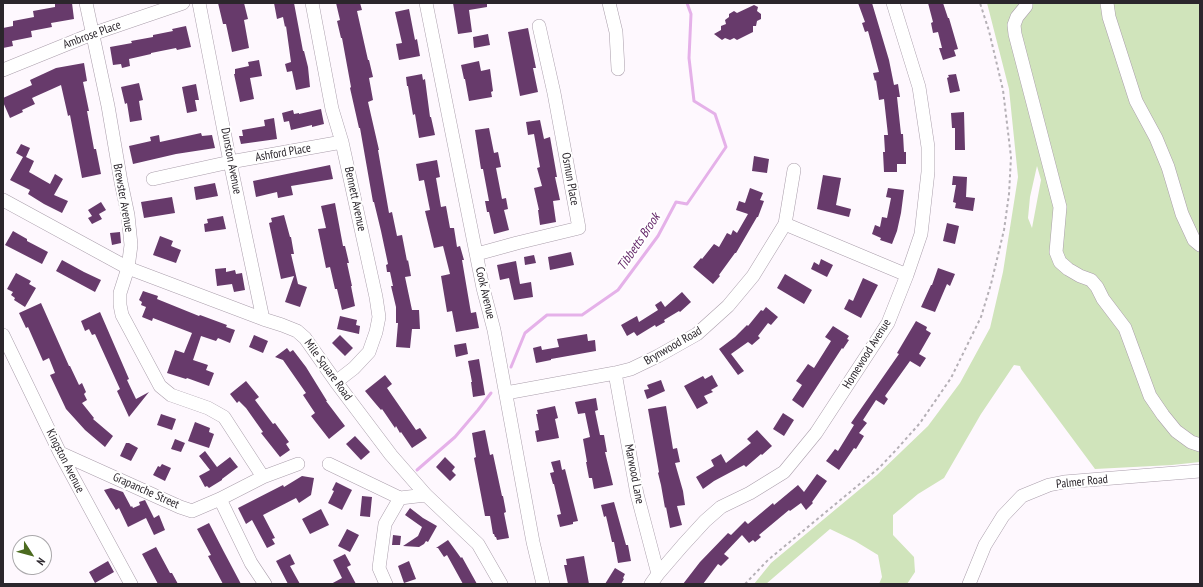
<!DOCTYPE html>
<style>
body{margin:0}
#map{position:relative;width:1203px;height:587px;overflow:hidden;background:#fef8fe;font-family:"PT Sans Narrow",sans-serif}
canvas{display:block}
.frame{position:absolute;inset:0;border:4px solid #2b262c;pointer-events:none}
.north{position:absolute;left:12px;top:535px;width:40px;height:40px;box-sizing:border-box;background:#fff;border:1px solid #aaa8ab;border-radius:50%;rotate:126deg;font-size:11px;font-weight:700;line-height:16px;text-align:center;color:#2b262c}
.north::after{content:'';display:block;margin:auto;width:14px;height:18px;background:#4b6a1f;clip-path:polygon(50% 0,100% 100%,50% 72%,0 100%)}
</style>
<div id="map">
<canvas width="1203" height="587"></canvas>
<div class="frame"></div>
<div class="north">N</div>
</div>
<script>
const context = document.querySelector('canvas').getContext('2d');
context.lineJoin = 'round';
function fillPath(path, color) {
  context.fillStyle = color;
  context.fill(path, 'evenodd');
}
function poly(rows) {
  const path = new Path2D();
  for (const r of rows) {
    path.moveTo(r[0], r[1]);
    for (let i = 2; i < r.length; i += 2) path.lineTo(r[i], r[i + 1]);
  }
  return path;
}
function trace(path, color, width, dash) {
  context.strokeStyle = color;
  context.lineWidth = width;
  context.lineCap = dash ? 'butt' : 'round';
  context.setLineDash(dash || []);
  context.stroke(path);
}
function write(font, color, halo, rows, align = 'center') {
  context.font = font + ' "PT Sans Narrow",sans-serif';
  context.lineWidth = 4;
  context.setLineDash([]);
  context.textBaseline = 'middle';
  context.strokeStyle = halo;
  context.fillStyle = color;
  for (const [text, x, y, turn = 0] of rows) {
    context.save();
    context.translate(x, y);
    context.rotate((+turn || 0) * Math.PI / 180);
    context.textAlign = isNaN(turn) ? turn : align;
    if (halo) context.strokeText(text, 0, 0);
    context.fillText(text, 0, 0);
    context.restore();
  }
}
fillPath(poly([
 [987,3,1200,3,1200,462,1172,465,1095,469,1021,369,1020,366,1014,365,981,414,944,478,918,494,893,515,893,535,914,557,915,572,907,584,879,584,882,577,878,555,855,541,830,529,766,584,754,584,771,563,877,475,928,426,960,383,990,328,1003,272,1018,177,1009,89],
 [1037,166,1041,180,1032,228,1028,218,1030,197]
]), '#d0e4bb');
trace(poly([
 [511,367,525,333,547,315,582,315,618,290,658,236,676,202,687,204,726,147,715,114,694,101,689,58,691,14,687,3],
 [417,470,455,437,478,410,491,393]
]), '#e5b1e9', 3);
fillPath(poly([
 [55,3,72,3,74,19,51,23,52,27,31,31,32,37,12,41,13,46,3,48,3,28,13,26,13,21,34,17,33,11,55,7],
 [218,3,244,3,248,19,244,20,249,48,232,52,226,24,223,24],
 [274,3,294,3,303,51,304,51,308,67,310,87,296,90,292,71,287,72,285,64,291,62,286,26,285,27,283,17,277,19],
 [336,3,360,3,362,10,357,11,368,60,369,60,373,77,369,78,373,100,368,102,379,150,378,150,389,213,392,212,397,236,402,235,407,261,408,260,411,276,405,277,412,310,419,310,420,329,412,329,410,348,396,347,398,323,396,323,396,307,391,286,393,286,390,272,387,272,386,265,388,264,381,231,374,202,373,202,360,128,359,128,350,88,351,87,342,38,341,38,337,21,340,20],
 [453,3,487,3,487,7,469,10,472,32,458,34],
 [858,3,872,3,889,60,894,85,898,84,900,97,897,97,901,134,903,134,904,152,906,152,906,164,897,164,897,172,884,172,883,152,885,152,884,135,888,135,884,99,879,100,876,80,875,81,873,73,879,72,868,31,865,32,862,23,865,22],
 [928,3,943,3,948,18,949,18,958,49,954,50,956,56,943,60,939,48,942,48,938,32,933,33,931,23,933,22],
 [754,5,758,7,757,11,761,14,761,19,757,21,756,26,753,26,753,32,737,40,734,38,730,40,725,38,722,40,714,34,721,30,721,26,726,24,725,20,729,17,729,14,734,11,737,13],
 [409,9,415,40,417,39,420,56,399,60,396,44,402,43,395,12],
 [186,26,191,47,177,50,176,48,151,53,151,54,129,59,130,66,122,68,121,64,113,65,110,47,132,43,131,41,153,37,153,35,173,31,172,29],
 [528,28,536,68,533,68,538,92,520,96,508,32],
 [488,34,490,45,474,48,473,37],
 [259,60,262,76,250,78,254,99,240,102,234,74,235,74,235,69,249,66,248,62],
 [479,61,481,71,490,69,493,91,491,92,492,97,469,101,465,79,464,79,461,65],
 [84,63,87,81,83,82,89,111,87,111,94,149,96,149,101,174,82,178,70,115,68,116,61,85,32,98,35,104,22,110,23,112,10,118,3,102,3,98,32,85,30,80,56,68],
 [422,74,423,80,425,79,430,117,431,117,435,135,419,138,415,114,413,115,408,86,407,86,406,77],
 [956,74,960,91,950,93,947,78,949,77,948,75],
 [139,83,143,100,139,101,142,120,130,122,127,103,125,104,121,87],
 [196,84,199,100,195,100,197,111,187,113,182,87],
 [321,109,324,124,312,127,312,125,291,130,289,121,284,122,282,113,293,110,294,114,299,113,299,114],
 [964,112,965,150,955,150,955,128,952,128,951,113],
 [274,118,277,139,241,144,239,136,243,136,242,130,265,126,264,120],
 [540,120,544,139,550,137,557,177,555,177,560,200,553,201,556,222,540,225,538,210,539,210,534,188,542,186,537,168,540,167,534,134,528,135,526,122],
 [489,128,494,153,498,152,501,167,496,168,502,199,506,198,508,209,504,210,509,230,494,234,489,212,487,212,485,201,489,201,483,169,481,169,475,130],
 [201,133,202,136,212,135,215,148,176,154,133,164,129,146,151,141,150,137,159,135,160,142],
 [21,144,30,148,26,157,34,161,29,172,50,184,55,174,63,179,54,195,68,201,62,213,44,204,28,194,30,190,10,180,23,157,16,153],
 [754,156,769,159,767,173,752,171],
 [437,160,440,177,436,178,441,207,446,206,450,228,454,228,457,247,460,246,464,260,462,260,471,313,476,312,479,328,456,332,452,311,447,312,441,276,450,274,443,246,434,248,425,211,430,210,424,180,419,181,416,164],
 [330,165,333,179,291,186,293,195,278,198,277,192,256,197,253,181],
 [823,175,841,178,836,205,851,209,849,217,817,209],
 [953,176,967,177,966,197,975,198,973,211,955,208,956,203,953,202,956,185,952,185],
 [215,183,218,196,196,200,194,187],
 [750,188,763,193,760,200,764,201,758,217,757,217,736,253,735,253,719,275,720,276,713,284,693,267,701,258,702,259,714,244,719,247,727,233,731,235,733,230,737,233,748,214,736,210,739,201,745,203],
 [888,188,904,190,901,213,897,231,892,244,880,240,881,238,872,234,875,225,880,227,882,217,887,218,891,198,886,197],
 [172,197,175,213,144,218,141,202],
 [101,202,106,210,99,214,102,219,92,224,88,218,92,216,88,210],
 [335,203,343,246,345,246,349,263,347,263,352,286,351,286,355,306,342,310,337,289,335,289,330,267,326,268,318,229,326,228,321,206],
 [284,215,290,237,291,237,294,254,291,254,298,284,307,287,300,307,285,302,294,276,281,279,269,223,272,222,271,218],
 [223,216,226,229,205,232,204,224,208,223,207,219],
 [947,223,959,226,955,244,943,241],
 [13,231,27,239,27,241,48,252,42,264,5,245],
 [120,232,121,243,112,245,110,233],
 [160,236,173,241,171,246,181,250,176,263,153,255],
 [571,252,574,265,550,270,548,257],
 [534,255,536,263,525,265,524,257],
 [821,259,833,265,827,277,811,269,814,262,819,265],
 [62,260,84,272,101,280,95,292,56,271],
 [516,261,520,284,531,282,533,297,514,300,509,278,500,280,497,265],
 [226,268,226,272,235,270,236,274,242,273,245,290,234,292,232,284,217,286,215,269],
 [938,268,955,274,950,286,947,284,935,312,921,307,931,285,932,285],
 [16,273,31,281,29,284,36,288,25,307,14,300,15,298,11,295,13,292,7,289],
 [785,274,812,290,804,304,777,288],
 [863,278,878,285,861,318,844,309,849,299,853,301],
 [143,291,158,296,157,299,199,316,200,315,227,325,226,327,235,330,230,343,218,338,216,341,201,336,193,360,208,365,206,370,214,373,209,386,187,378,186,379,167,373,175,350,184,353,192,333,153,318,152,321,142,317,146,307,141,305,142,302,139,300],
 [682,292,691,302,680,312,679,311,664,320,665,322,656,327,655,325,637,336,634,332,627,336,621,325,637,316,639,322,658,310,655,305,661,301,665,307],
 [41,303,69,366,70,366,79,385,82,383,86,392,84,394,87,400,82,403,94,418,93,419,113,436,105,447,85,430,66,409,50,375,55,373,49,358,43,361,28,327,26,328,19,313],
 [766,307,778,317,771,325,768,323,758,336,760,338,752,345,748,342,731,354,744,371,738,375,719,349,735,337,747,325,748,326,761,310,763,311],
 [100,312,129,379,127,380,136,399,149,392,129,417,117,391,120,389,95,334,92,335,89,329,85,331,81,321],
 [340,316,357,320,356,325,360,326,359,334,337,329],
 [916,321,927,327,926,330,931,333,919,354,926,358,920,367,910,361,885,396,888,399,884,405,876,400,863,420,867,423,859,433,864,436,856,449,854,448,839,470,826,461,835,449,838,451,854,425,851,423,899,354,897,353],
 [833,326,849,336,847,339,849,340,843,349,842,348,803,408,792,400,802,385,796,381,808,364,814,368,831,341,825,337],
 [587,334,588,341,595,340,596,351,551,359,551,360,536,363,533,348,541,346,542,350,559,347,557,339],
 [254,335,268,341,263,353,249,347],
 [340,335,353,348,345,356,332,343],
 [466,343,468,354,456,357,454,345],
 [287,348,290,352,293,350,306,367,327,401,326,401,345,426,329,439,311,416,315,413,303,395,306,393,283,360,275,357],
 [479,359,485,395,473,397,471,382,472,382,468,361],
 [385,375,392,384,387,388,416,430,420,428,427,438,412,448,401,432,400,433,396,426,395,428,382,409,381,410,375,403,365,391],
 [712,375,718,386,711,390,713,392,704,396,708,403,697,409,684,386,703,376,705,379],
 [661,380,665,391,647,399,644,390,649,389,647,385],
 [246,381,259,397,255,400,273,424,275,423,289,442,286,444,290,450,280,457,261,433,263,432,246,408,239,401,237,403,230,394],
 [596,398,598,410,595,411,600,435,604,435,607,452,605,452,613,485,594,489,592,478,589,478,586,462,587,462,583,439,590,437,585,413,578,414,575,402],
 [555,406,558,418,555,419,559,438,537,442,535,431,539,430,536,414,538,414,537,410],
 [666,406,673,449,677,448,680,462,675,463,683,491,685,505,677,506,682,525,670,528,666,507,665,508,661,485,658,473,659,472,648,409],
 [783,413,794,420,784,436,773,429],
 [161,414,176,419,172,430,157,425],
 [195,422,210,428,209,432,214,434,209,448,188,441],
 [485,430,490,455,493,454,502,496,503,496,506,512,504,513,509,538,497,540,496,537,495,537,494,534,493,534,490,516,485,516,474,458,476,457,472,433],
 [757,430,772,446,762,455,761,454,746,467,744,465,714,481,703,489,696,477,714,466,711,460,721,454,726,463,751,443,747,439],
 [355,436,370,452,361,460,346,444],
 [175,439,185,443,181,452,171,449],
 [126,443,129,443,138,448,131,461,120,456],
 [205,451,217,467,230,457,238,467,222,479,222,480,209,488,207,486,205,487,199,476,210,470,199,456],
 [445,457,455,467,452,471,456,475,450,481,436,467],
 [560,460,562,470,565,469,578,521,573,522,573,524,560,527,557,515,561,514,554,484,553,484,550,473,554,472,551,462],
 [162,464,171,468,165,481,153,475,158,466,160,467],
 [817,474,827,481,812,502,813,503,806,510,801,503,790,511,789,510,759,535,761,537,755,542,753,540,749,543,742,535,724,554,729,558,721,566,718,564,703,584,683,584,700,562,728,533,731,535,745,521,748,524,773,503,774,505,798,485,804,492],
 [302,476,314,478,311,495,299,503,296,498,263,515,275,538,272,539,275,544,267,548,252,520,246,524,238,508,283,485,284,487],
 [336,482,352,490,342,510,328,503,334,491,332,490],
 [111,488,123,492,131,507,132,506,133,508,140,505,139,502,145,500,154,518,159,515,165,530,154,535,146,518,128,527,119,508,116,510,104,490],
 [362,496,372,497,370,517,360,516],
 [614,502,626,545,628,545,631,561,618,563,614,542,612,542,606,516,604,517,601,505],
 [410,508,423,518,437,526,428,542,426,541,424,544,419,547,403,546,418,536,422,527,405,515],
 [321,509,329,525,310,534,302,519],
 [209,523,224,552,241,584,223,584,208,556,211,555,197,529],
 [347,529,359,535,350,552,338,546],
 [393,535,401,536,400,545,392,545],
 [448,540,461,558,462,557,477,584,463,584,447,555,444,557,438,548,436,548],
 [156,547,170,573,172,573,178,584,158,584,142,554],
 [290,554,295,564,290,566,300,584,288,584,276,561],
 [345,554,351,565,347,567,356,584,331,584,342,578,333,560],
 [584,556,589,584,568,584,564,565,567,565,566,559],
 [108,561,114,572,95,583,89,572],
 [409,561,416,579,404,583,398,566],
 [615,568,625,574,623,578,624,579,621,584,605,584]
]), '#673a6b');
const minor = poly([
 [86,3,108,106,121,182,128,215,131,245,128,268,120,293,120,305,122,315,160,386,171,395,208,408,224,417,263,477],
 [199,3,230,162,263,319],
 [312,3,332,109,342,142,376,297,379,317,376,332,369,352,354,368,336,382],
 [426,3,483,288,494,330,533,542,543,584],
 [609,3,616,32,618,69],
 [1026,3,1026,6,1017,17,1014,25,1015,34,1060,207,1056,252,1060,262,1068,269,1080,276,1091,280,1097,287,1103,299,1125,328,1150,396,1163,415,1176,431,1191,442,1200,445],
 [1107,3,1109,17,1136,101,1156,138,1168,167,1182,214,1194,240,1200,245],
 [3,70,92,34,183,3],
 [153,179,230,162,342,142],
 [3,200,128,268,263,319,282,325,297,331,305,338,336,382,391,455,426,495,478,544,501,584],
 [785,224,907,275],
 [477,254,517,243,579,228,554,93,539,26],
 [3,335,60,453,131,584],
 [615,373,637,494,658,574],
 [506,393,615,373,631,369,658,356,697,334,728,306,753,276,785,224,794,170],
 [60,453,180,507,192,511,220,499,263,477,298,464],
 [329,464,400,498,426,495],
 [220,499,251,563,265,584],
 [386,584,379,568,385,524,400,498],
 [651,584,658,574,683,545,705,521,721,507,750,493,784,472,816,433,888,323,907,275,921,234,928,172,928,147,919,87,893,3],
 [969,584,985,545,1003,516,1022,496,1049,485,1064,482,1200,471]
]);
trace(minor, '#aa9eab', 14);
trace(poly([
 [745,584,768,560,879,468,897,449,920,423,951,378,981,317,991,284,1004,230,1009,194,1011,157,1003,90,989,31,980,3]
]), '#b5b0b6', 2, [3, 3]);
trace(minor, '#fff', 13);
write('12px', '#2b262c', '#fff', [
 ["Ambrose Place",92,35,-20],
 ["Ashford Place",283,153,-10],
 ["Dunston Avenue",231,161,79],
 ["Osmun Place",570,179,80],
 ["Brewster Avenue",123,198,80],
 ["Bennett Avenue",355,199,78],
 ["Cook Avenue",485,293,77],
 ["Brynwood Road",673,346,-30],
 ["Homewood Avenue",867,354,-58],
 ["Mile Square Road",328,370,54],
 ["Kingston Avenue",65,461,63],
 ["Marwood Lane",634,474,79],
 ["Palmer Road",1082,482,-6],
 ["Grapanche Street",146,491,24]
]);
write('italic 13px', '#642769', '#fff', [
 ["Tibbetts Brook",639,242,-56]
]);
</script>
